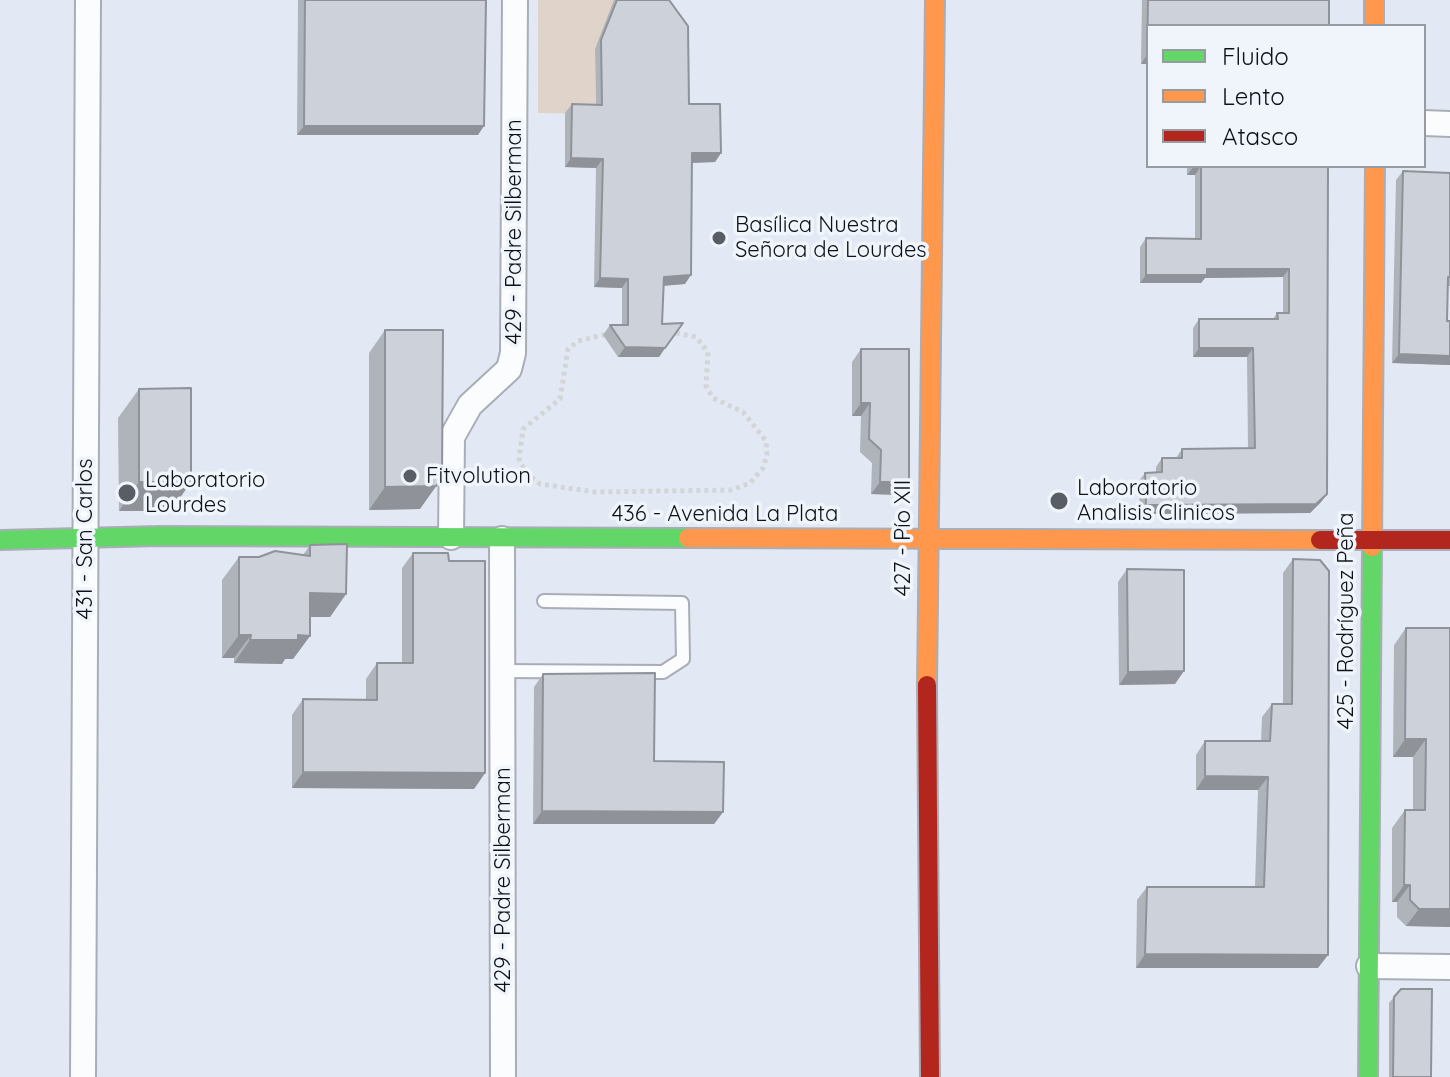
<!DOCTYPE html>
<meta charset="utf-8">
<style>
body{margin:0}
#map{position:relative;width:1450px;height:1077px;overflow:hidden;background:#e3e9f4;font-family:Quicksand,sans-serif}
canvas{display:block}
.legend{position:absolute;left:1146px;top:24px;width:280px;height:144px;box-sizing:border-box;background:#f0f5fc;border:2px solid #969aa1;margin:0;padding:10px 14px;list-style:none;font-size:24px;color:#0e1218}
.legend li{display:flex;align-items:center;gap:16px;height:40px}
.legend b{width:40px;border:2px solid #969aa1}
</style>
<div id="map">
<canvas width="1450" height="1077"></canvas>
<ul class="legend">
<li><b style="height:10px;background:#63d668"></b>Fluido</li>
<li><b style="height:10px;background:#ff974d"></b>Lento</li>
<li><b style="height:10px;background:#b3261e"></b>Atasco</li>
</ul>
</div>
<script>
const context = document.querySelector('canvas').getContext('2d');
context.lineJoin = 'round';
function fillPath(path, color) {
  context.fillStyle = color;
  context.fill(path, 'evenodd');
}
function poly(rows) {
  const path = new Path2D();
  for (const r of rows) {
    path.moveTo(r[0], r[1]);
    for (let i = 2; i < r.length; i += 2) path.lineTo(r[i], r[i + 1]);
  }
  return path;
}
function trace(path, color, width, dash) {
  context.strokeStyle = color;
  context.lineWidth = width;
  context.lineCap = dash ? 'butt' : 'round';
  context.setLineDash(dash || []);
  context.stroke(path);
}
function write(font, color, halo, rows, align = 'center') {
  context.font = font + ' Quicksand,sans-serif';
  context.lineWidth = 7;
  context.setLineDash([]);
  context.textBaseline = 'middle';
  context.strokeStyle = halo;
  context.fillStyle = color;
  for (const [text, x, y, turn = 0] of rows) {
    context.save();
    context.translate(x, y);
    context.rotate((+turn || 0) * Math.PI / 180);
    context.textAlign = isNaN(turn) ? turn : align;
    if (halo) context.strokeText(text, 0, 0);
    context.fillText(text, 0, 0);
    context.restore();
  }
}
fillPath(poly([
 [538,0,622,0,595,49,596,114,538,113]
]), '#e0d3ca');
const lane = poly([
 [502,671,663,672,683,659,682,603,544,601]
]);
const street = poly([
 [1424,123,1450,124],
 [451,537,452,437,470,405,509,369,513,353,515,0],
 [502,539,503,1077],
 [1369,966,1450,967],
 [83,1077,88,0]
]);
const fast = poly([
 [0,540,160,536,688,538],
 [1368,1077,1372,547]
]);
const slow = poly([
 [1374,0,1374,26],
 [688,538,1320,540],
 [1372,547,1375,166],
 [927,685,935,0]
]);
const jam = poly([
 [1320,540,1450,540],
 [927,685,930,1077]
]);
trace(lane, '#a9aeb6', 16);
trace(street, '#a9aeb6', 28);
trace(fast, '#a9aeb6', 22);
trace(slow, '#a9aeb6', 22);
trace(jam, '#a9aeb6', 22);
trace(poly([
 [676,333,696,337,708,352,706,386,713,398,743,412,766,441,767,455,763,468,750,483,731,490,595,492,540,484,526,473,519,459,523,429,560,399,568,349,578,341,603,335,676,333]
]), '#d3d5d7', 5, [4, 4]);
trace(lane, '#fbfcfd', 12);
trace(street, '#fbfcfd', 24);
trace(fast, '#63d668', 18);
trace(slow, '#ff974d', 18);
trace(jam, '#b3261e', 18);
fillPath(poly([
 [298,0,486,0,478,135,297,135],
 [614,0,669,0,689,104,721,153,715,162,692,163,685,284,664,286,662,324,683,323,659,357,618,357,603,335,610,325,622,325,622,288,594,287,596,168,565,167,565,113,572,104,596,105,595,49],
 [1142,0,1329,0,1148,26,1148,64,1141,64],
 [1187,166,1328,166,1327,494,1321,502,1310,513,1140,514,1139,481,1145,473,1156,472,1156,467,1162,458,1176,458,1182,449,1248,448,1247,357,1193,357,1193,328,1199,319,1273,319,1277,313,1283,313,1283,277,1205,278,1201,283,1140,283,1140,247,1146,238,1195,239,1195,175,1187,175],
 [1403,171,1450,173,1450,286,1448,286,1447,321,1450,321,1450,365,1392,363,1396,180],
 [385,330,420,509,369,510,369,353],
 [861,349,909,482,900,495,871,494,872,463,860,452,861,416,852,416,852,362],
 [139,389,171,511,119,511,118,418],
 [310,545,346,594,330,617,310,617,310,636,293,659,285,659,282,664,234,663,234,658,222,658,222,580,239,557,303,555],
 [413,553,449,561,485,773,474,789,292,788,292,715,303,699,366,700,366,679,377,663,402,663,402,568],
 [1293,559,1318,968,1136,968,1137,900,1147,887,1255,887,1258,790,1196,790,1196,755,1205,741,1261,741,1262,717,1272,704,1283,704,1283,573],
 [1127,569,1175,684,1119,685,1118,582],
 [1406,628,1450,628,1450,927,1406,926,1397,917,1397,902,1392,902,1392,828,1405,810,1413,810,1413,757,1393,757,1394,645],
 [543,674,654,761,723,812,714,824,533,824,534,687],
 [1394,997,1431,1077,1389,1077,1389,1003]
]), '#afb4bb');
fillPath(poly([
 [1147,55,1148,64,1141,64],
 [304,126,484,126,478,135,297,135],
 [692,153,721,153,715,162,685,163],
 [571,158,603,159,596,168,565,167],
 [1194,166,1201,166,1195,175,1187,175],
 [1207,269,1289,269,1283,277,1205,278,1201,283,1140,283,1146,275],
 [691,275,685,284,658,286,664,277],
 [600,278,628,279,622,288,594,287],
 [625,347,665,348,659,357,618,357],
 [1199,348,1253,348,1247,357,1193,357],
 [1399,354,1450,356,1450,365,1392,363],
 [861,403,870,403,861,416,852,416],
 [442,478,420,509,369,510,385,487],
 [139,482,191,482,171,511,119,511],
 [880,482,909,482,900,495,871,494],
 [1327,494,1321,502,1310,513,1140,514,1146,505],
 [310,593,346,594,330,617,293,617],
 [239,635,251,635,234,658,222,658],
 [298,635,310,636,293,659,285,659,282,664,234,663,250,640],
 [1184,671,1175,684,1119,685,1128,672],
 [1405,739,1426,739,1413,757,1393,757],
 [303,772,485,773,474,789,292,788],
 [1205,776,1268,777,1258,790,1196,790],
 [542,811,723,812,714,824,533,824],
 [1404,885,1410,885,1397,902,1392,902],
 [1419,909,1450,909,1450,927,1406,926],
 [1145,954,1328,955,1318,968,1136,968]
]), '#8f9299');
const building = poly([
 [305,0,486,0,484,126,304,126,305,0],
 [617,0,669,0,688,26,689,104,720,104,721,153,692,153,691,275,664,277,662,324,683,323,665,348,625,347,610,325,628,325,628,279,600,278,603,159,571,158,572,104,602,105,601,40,617,0],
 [1148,0,1329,0,1329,26,1148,26,1147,55,1148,0],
 [1194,166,1328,166,1327,494,1316,504,1146,505,1145,473,1162,472,1162,458,1182,458,1182,449,1255,448,1253,348,1199,348,1199,319,1278,319,1277,313,1289,313,1289,269,1207,269,1207,275,1146,275,1146,238,1201,239,1201,166,1194,166],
 [1403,171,1450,173,1450,277,1448,277,1447,321,1450,321,1450,356,1399,354,1403,171],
 [385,330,443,330,442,478,436,486,385,487,385,330],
 [861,349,909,349,909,482,880,482,881,450,869,439,870,403,861,403,861,349],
 [191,388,191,482,139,482,139,389,191,388],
 [347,544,346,594,310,593,310,636,298,635,298,640,250,640,251,635,239,635,239,557,259,557,275,551,310,556,310,545,347,544],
 [413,553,448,553,449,561,485,561,485,773,303,772,303,699,377,700,377,663,413,663,413,553],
 [1293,559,1320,560,1329,571,1328,955,1145,954,1147,887,1264,887,1268,777,1205,776,1205,741,1270,741,1272,704,1292,704,1293,559],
 [1127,569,1184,570,1184,671,1128,672,1127,569],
 [1406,628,1450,628,1450,909,1419,909,1410,900,1410,885,1404,885,1405,810,1425,810,1426,739,1405,739,1406,628],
 [655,673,654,761,724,762,723,812,542,811,543,674,655,673],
 [1401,989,1432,989,1431,1077,1393,1077,1394,997,1401,989]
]);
fillPath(building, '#ccd1da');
trace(building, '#8f9299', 2);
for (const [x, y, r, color] of [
 [719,238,8,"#595d65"],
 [410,476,8,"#595d65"],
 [127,493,10,"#595d65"],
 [1059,501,10,"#595d65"]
]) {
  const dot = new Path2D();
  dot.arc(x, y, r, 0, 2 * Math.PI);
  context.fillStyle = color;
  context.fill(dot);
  trace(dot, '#f0f5fc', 3);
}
write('22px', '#0e1218', '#f0f5fc', [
 ["Basílica Nuestra",735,225],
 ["Señora de Lourdes",735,250],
 ["Fitvolution",426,476],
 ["Laboratorio",145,480],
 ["Lourdes",145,505],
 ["Laboratorio",1077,488],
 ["Analisis Clinicos",1077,513]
], 'left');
write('22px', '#0e1218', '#f0f5fc', [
 ["429 - Padre Silberman",514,232,-90],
 ["436 - Avenida La Plata",725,514],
 ["427 - Pío XII",903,538,-90],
 ["431 - San Carlos",85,539,-90],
 ["425 - Rodríguez Peña",1346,621,-90],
 ["429 - Padre Silberman",503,880,-90]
]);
</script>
